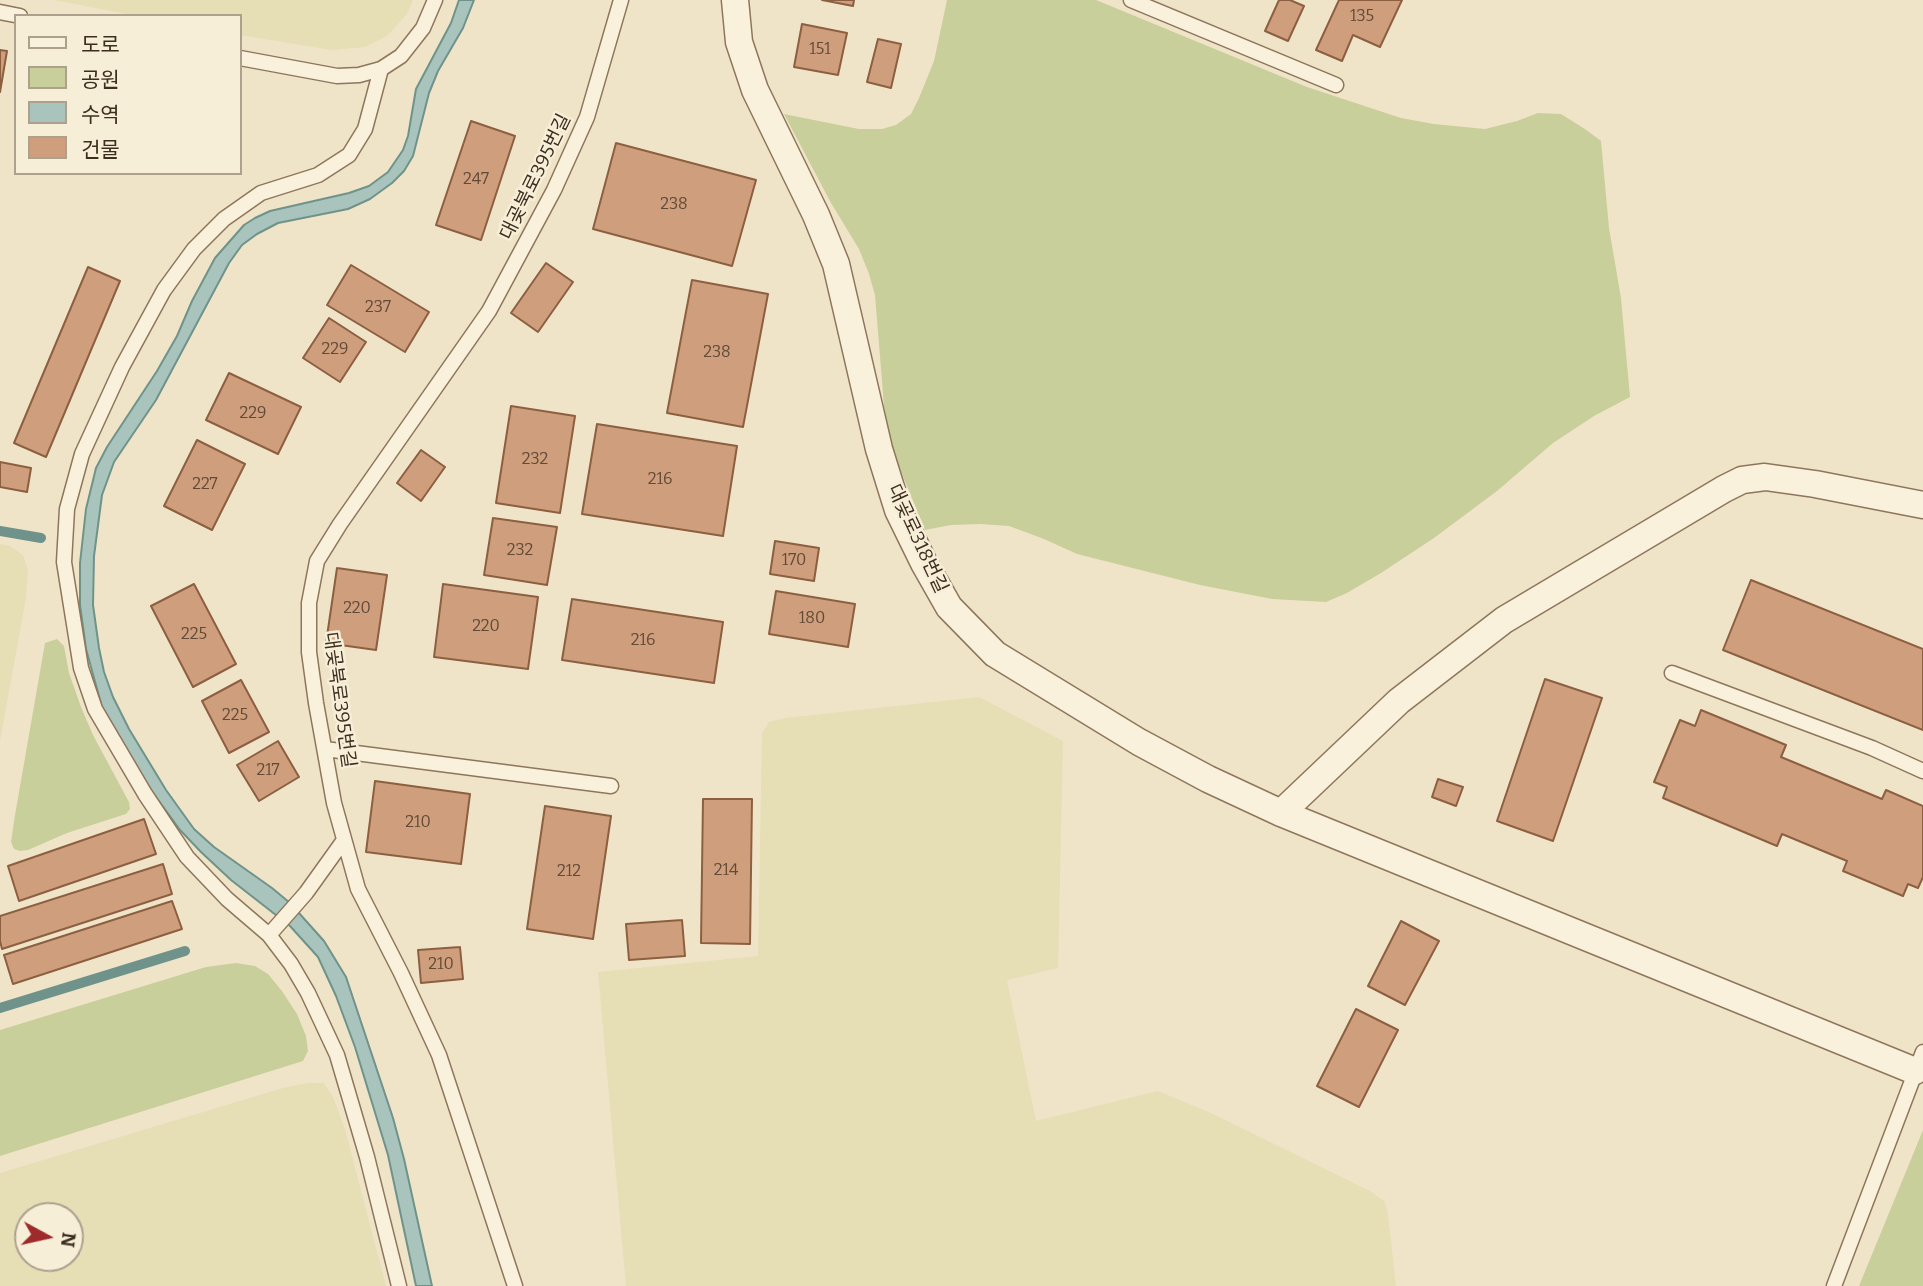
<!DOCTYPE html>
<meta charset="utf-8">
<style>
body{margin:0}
#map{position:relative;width:1923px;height:1286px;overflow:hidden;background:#f0e4c8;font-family:Bitter,"Noto Sans KR",serif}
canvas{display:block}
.legend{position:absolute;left:14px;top:14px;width:228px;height:161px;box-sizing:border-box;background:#f7eed8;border:2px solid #ada18e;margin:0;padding:9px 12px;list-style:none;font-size:21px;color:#3d2e20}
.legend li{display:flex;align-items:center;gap:14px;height:35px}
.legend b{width:35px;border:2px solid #ada18e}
.north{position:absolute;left:14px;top:1202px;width:70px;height:70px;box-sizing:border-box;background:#f7eed8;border:2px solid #ada18e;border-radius:50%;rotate:98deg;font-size:19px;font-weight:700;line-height:28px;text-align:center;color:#3d2e20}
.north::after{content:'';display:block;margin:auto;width:24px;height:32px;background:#9e2a2b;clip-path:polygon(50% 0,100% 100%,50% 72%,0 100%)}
</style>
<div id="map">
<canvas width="1923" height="1286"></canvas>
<ul class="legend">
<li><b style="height:9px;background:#faf1dc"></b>도로</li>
<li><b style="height:19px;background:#c9cf9b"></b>공원</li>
<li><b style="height:19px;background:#a9c4bc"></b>수역</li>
<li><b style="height:19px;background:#cf9f7d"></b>건물</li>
</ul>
<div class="north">N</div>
</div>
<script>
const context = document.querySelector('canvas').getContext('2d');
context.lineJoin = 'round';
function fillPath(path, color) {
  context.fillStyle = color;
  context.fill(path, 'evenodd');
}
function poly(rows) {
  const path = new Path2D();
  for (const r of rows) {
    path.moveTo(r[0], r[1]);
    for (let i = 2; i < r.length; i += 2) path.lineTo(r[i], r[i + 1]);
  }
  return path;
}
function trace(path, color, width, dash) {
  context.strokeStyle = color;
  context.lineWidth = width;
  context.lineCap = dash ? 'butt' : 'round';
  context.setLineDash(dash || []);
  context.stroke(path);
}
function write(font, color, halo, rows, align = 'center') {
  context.font = font + ' Bitter,"Noto Sans KR",serif';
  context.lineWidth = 5;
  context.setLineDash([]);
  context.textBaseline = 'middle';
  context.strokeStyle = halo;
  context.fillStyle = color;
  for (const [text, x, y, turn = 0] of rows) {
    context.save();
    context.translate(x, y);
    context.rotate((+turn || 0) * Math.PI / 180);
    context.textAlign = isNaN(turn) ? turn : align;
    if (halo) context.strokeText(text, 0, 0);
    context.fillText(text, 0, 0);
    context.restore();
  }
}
fillPath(poly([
 [54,0,413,0,407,14,387,36,365,47,332,50,240,35,240,16,137,16],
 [0,544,10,546,23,555,28,570,26,598,0,741],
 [979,697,1063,741,1058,968,1007,980,1036,1121,1158,1091,1213,1114,1370,1191,1384,1201,1388,1214,1396,1286,626,1286,598,972,758,956,762,734,769,722,785,718],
 [308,1083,324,1083,333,1097,345,1129,386,1286,0,1286,0,1173,283,1088],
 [70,1216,70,1258,28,1258,28,1216]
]), '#e6deb5');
fillPath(poly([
 [947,0,1096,0,1307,87,1401,118,1434,124,1485,129,1517,121,1538,113,1561,114,1585,129,1601,141,1609,228,1621,298,1630,397,1594,416,1553,443,1497,491,1434,538,1381,573,1347,593,1326,602,1272,599,1200,585,1077,554,1044,539,1009,526,980,524,951,525,925,530,897,462,889,434,884,406,875,295,869,274,859,249,831,203,784,114,859,129,882,129,896,125,911,114,919,98,934,61],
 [57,639,64,646,69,673,81,707,93,735,129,802,130,809,126,814,67,833,28,850,20,851,14,849,11,842,15,815,45,643],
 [236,963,255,966,268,974,282,991,297,1014,306,1036,308,1051,303,1061,0,1156,0,1030,206,967],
 [1923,1130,1923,1286,1859,1286]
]), '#c9cf9b');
const water = poly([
 [459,0,474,0,463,28,438,71,429,93,413,156,404,171,392,183,370,199,348,209,278,223,257,234,242,245,229,263,156,400,114,462,102,495,94,556,93,605,99,648,104,672,113,697,129,729,166,790,194,829,214,847,272,888,290,903,324,941,346,977,393,1118,404,1159,432,1286,416,1286,388,1155,355,1047,336,996,318,957,290,926,231,880,201,852,180,830,148,786,102,707,86,649,80,605,80,563,86,509,96,468,107,447,157,371,177,336,192,301,215,258,244,225,255,218,270,211,349,193,369,186,388,172,403,150,408,136,416,89,451,23,459,0]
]);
fillPath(water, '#a9c4bc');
trace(water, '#6f938a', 2);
trace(poly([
 [0,531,41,538],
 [0,1008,185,951]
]), '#6f938a', 10);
const building = poly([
 [822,0,854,0,853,6,822,0],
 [1279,0,1290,0,1304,6,1288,41,1265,31,1279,0],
 [1339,0,1402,0,1380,47,1353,35,1342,61,1316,50,1339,0],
 [802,24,847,33,838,75,794,67,802,24],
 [878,39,901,44,891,88,867,82,878,39],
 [0,50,7,51,0,92,0,50],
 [471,121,515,136,481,240,436,225,471,121],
 [616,143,756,180,732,266,593,229,616,143],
 [546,263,573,282,538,332,511,313,546,263],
 [351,265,429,312,405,352,327,305,351,265],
 [88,267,120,281,46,457,14,443,88,267],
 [692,280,768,294,743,427,667,413,692,280],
 [329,318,366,342,340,382,303,358,329,318],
 [229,373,301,407,278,454,206,420,229,373],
 [511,406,575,416,560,513,496,503,511,406],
 [597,424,737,446,723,536,582,514,597,424],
 [197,440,245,464,212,530,164,506,197,440],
 [421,450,445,467,421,501,397,483,421,450],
 [0,462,31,468,27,492,0,487,0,462],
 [493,518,557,527,547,585,484,575,493,518],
 [775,541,819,548,814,581,770,574,775,541],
 [337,568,387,575,376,650,326,643,337,568],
 [1751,580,1923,649,1923,730,1723,650,1751,580],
 [194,584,236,664,193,687,151,606,194,584],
 [443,584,538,597,528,669,434,657,443,584],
 [776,591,855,604,848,647,769,634,776,591],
 [572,599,723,622,714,683,562,660,572,599],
 [1545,679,1602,698,1553,841,1497,821,1545,679],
 [241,680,269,732,229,753,202,701,241,680],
 [1701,710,1786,745,1781,757,1882,799,1886,790,1923,806,1923,877,1918,888,1908,884,1903,896,1843,871,1847,861,1782,834,1777,846,1663,798,1667,787,1654,782,1680,720,1695,726,1701,710],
 [278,741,299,777,259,801,237,765,278,741],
 [1438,779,1463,787,1456,806,1432,797,1438,779],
 [375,781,470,794,461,864,366,852,375,781],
 [703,799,752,799,750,944,701,943,703,799],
 [545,806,611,816,593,939,527,929,545,806],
 [144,819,156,854,19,901,8,866,144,819],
 [163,864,172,894,2,949,0,941,0,916,163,864],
 [172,901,182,929,13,984,4,955,172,901],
 [682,920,685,956,629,960,626,924,682,920],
 [1401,921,1439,941,1405,1005,1368,986,1401,921],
 [460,947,463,979,421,983,418,950,460,947],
 [1356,1009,1398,1030,1359,1107,1317,1086,1356,1009]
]);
fillPath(building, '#cf9f7d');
trace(building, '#8d5f41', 2);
const lane = poly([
 [1131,0,1336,85],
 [0,12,20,16],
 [240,58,337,76,359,75,381,69,401,56,423,28,435,0],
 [1672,673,1872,748,1923,771],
 [325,749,611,786],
 [344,840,306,893,269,935,291,964,308,993,337,1055,367,1157,399,1286],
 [269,935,227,899,187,857,145,794,95,709,81,668,64,562,67,509,82,454,122,367,164,290,194,249,224,219,261,193,318,175,349,155,365,129,381,69],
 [515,1286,439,1055,401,973,358,889,334,803,316,703,309,652,309,603,317,561,340,524,489,311,554,190,587,117,621,0],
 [1834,1286,1923,1052]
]);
const street = poly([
 [735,0,739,42,755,90,816,215,836,264,879,449,898,510,924,563,949,607,995,654,1139,742,1208,779,1281,813,1915,1071],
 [1281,813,1399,701,1504,620,1724,489,1742,480,1765,477,1815,484,1923,505]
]);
trace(lane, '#8d765c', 17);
trace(street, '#8d765c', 29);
trace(lane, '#faf1dc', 14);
trace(street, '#faf1dc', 26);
write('16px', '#624a37', null, [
 ["135",1362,17],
 ["151",820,50],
 ["247",476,180],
 ["238",674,205],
 ["237",378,308],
 ["229",335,350],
 ["238",717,353],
 ["229",253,414],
 ["232",535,460],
 ["216",660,480],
 ["227",205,485],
 ["232",520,551],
 ["170",794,561],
 ["220",357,609],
 ["180",812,619],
 ["220",486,627],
 ["225",194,635],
 ["216",643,641],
 ["225",235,716],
 ["217",268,771],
 ["210",418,823],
 ["214",726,871],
 ["212",569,872],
 ["210",441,965]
]);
write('19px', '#3d2e20', '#f7eed8', [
 ["대곶북로395번길",536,177,-64],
 ["대곶로318번길",917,539,65],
 ["대곶북로395번길",339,700,82]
]);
</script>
